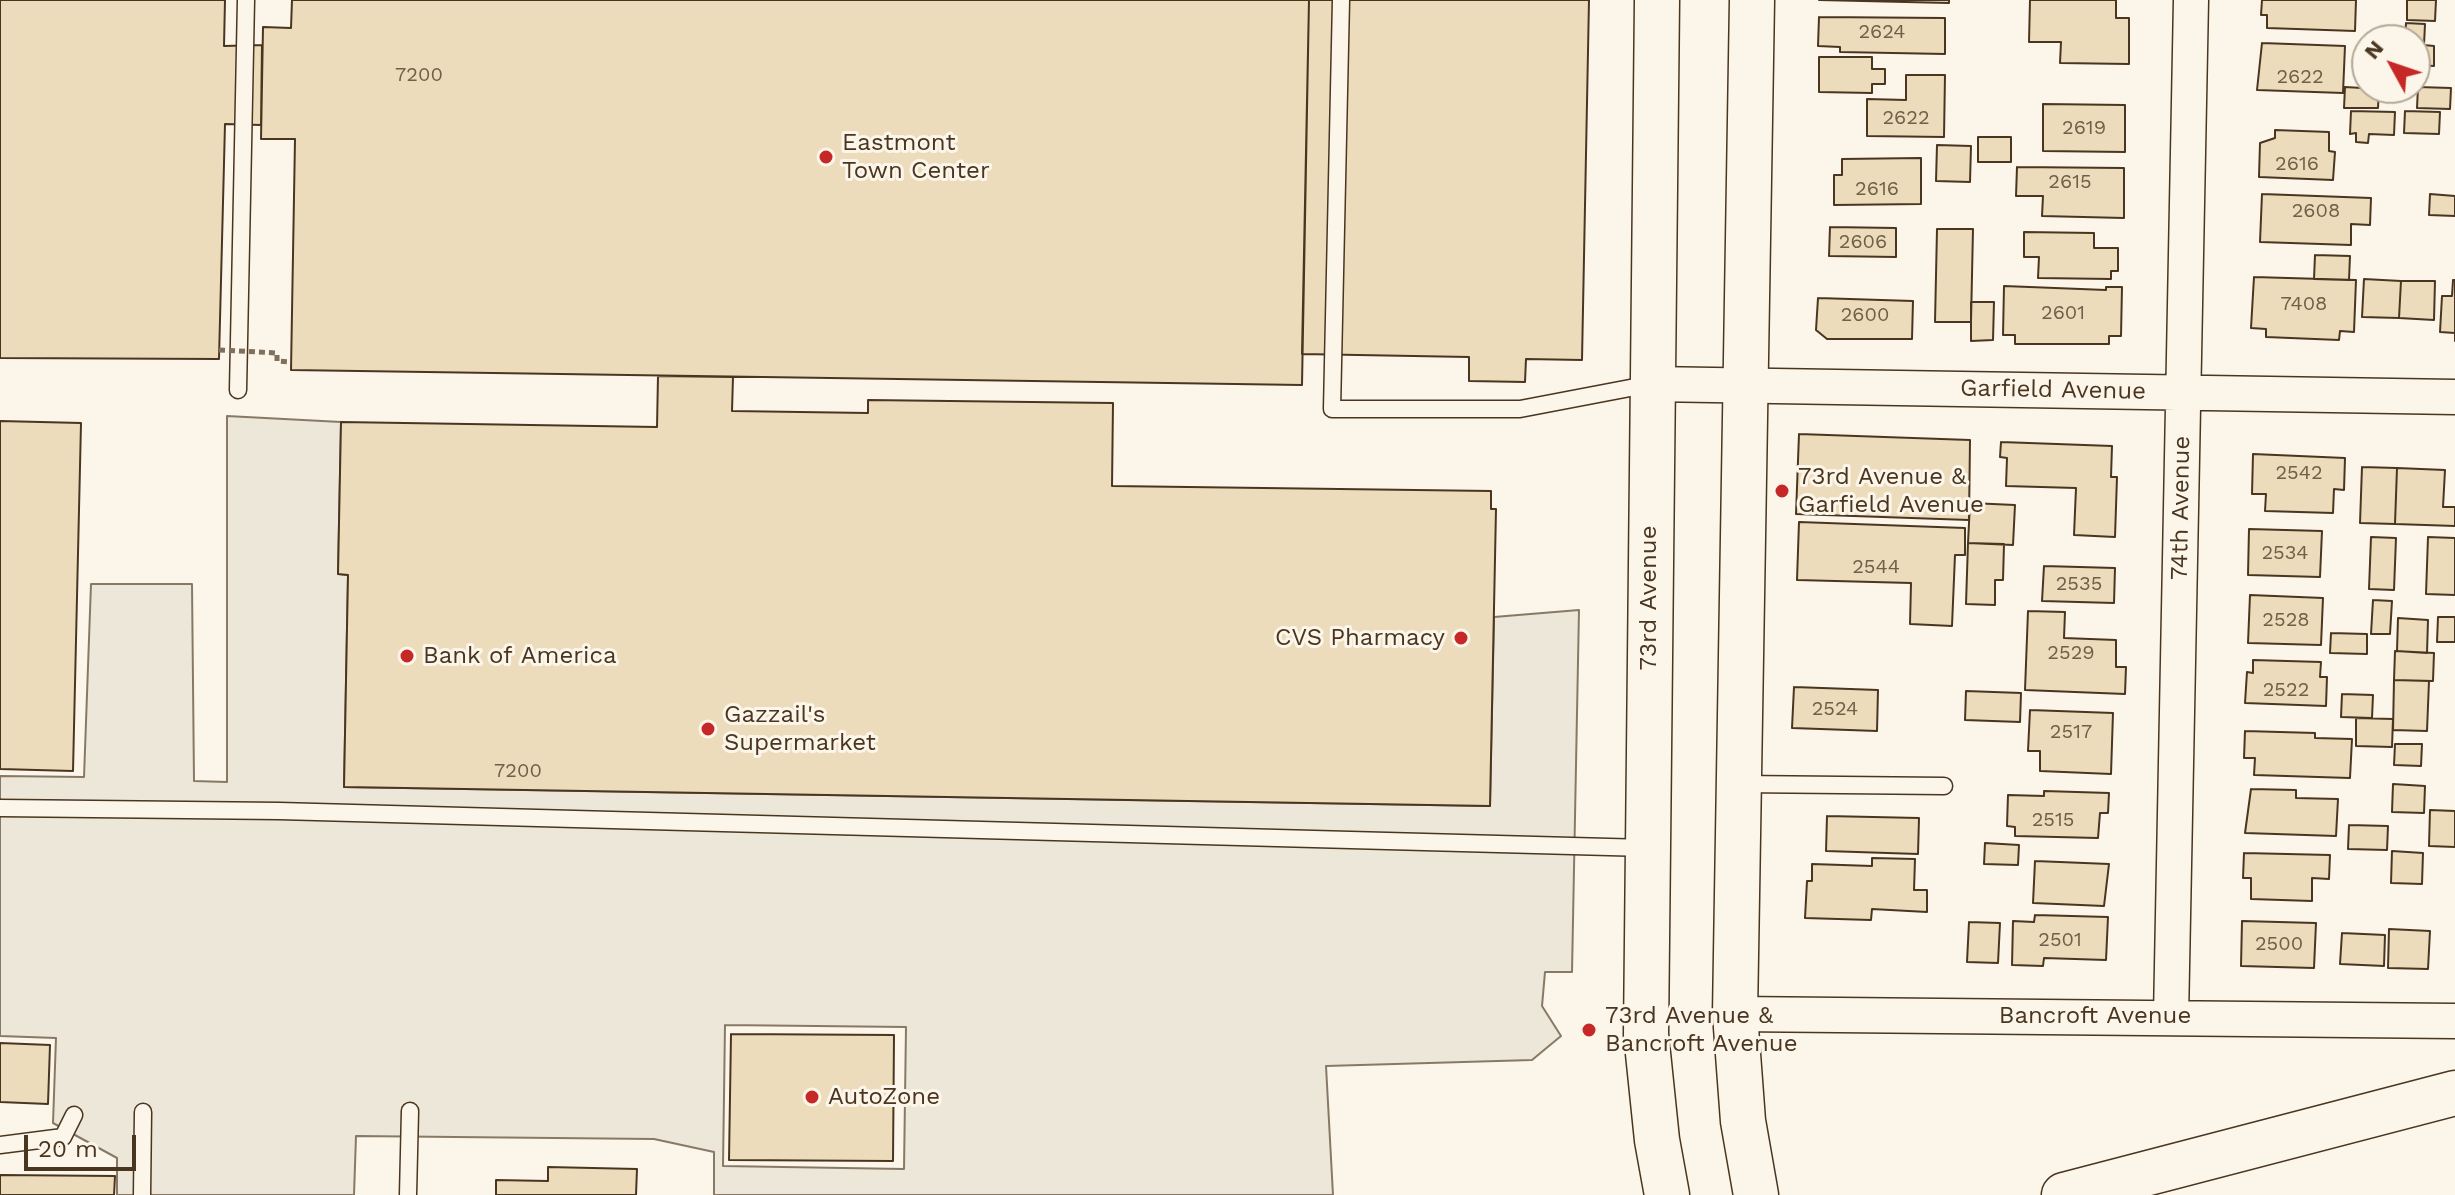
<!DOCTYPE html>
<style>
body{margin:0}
#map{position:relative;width:2455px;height:1195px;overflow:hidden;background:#fbf6e9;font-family:"Work Sans",sans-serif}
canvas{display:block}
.north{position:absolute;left:2351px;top:24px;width:80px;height:80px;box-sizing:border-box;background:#fbf6e9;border:2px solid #b4a999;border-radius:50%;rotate:310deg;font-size:22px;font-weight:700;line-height:32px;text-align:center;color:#4a3520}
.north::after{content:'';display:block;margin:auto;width:28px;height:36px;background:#c62828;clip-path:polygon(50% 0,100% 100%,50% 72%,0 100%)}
.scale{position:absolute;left:24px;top:1135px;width:112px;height:36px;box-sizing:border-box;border:4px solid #4a3520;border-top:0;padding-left:10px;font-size:24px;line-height:28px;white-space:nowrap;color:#4a3520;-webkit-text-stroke:6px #fbf6e9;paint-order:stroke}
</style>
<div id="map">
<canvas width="2455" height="1195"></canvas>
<div class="north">N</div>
<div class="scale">20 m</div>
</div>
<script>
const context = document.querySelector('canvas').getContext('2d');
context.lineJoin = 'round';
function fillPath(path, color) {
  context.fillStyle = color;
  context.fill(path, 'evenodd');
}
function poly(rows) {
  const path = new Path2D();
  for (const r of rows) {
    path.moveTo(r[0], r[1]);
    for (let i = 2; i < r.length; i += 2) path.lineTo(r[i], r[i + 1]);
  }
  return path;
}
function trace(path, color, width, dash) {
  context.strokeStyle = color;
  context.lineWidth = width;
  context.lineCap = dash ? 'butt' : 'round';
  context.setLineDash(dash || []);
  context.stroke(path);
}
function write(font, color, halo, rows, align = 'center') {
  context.font = font + ' "Work Sans",sans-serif';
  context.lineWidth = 6;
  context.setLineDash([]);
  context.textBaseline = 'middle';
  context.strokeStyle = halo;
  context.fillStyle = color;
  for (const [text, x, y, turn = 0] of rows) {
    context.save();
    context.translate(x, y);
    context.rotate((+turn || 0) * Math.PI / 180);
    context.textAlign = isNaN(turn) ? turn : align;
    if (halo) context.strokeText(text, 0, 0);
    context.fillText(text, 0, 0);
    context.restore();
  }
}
const parking = poly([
 [227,416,341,422,338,574,348,575,344,787,1490,806,1494,617,1579,610,1572,972,1545,972,1542,1006,1561,1036,1532,1060,1326,1066,1333,1195,714,1195,714,1152,654,1139,356,1136,354,1195,117,1195,117,1158,53,1123,56,1038,0,1036,0,776,84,777,91,584,192,584,194,781,227,782,227,416],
 [725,1025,906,1027,904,1169,723,1166,725,1025]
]);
fillPath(parking, '#ede7d9');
trace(parking, '#887966', 2);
const building = poly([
 [0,0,225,0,224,46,262,45,261,125,225,124,219,359,0,358,0,0],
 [292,0,1309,0,1302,385,291,370,295,139,261,139,263,27,291,28,292,0],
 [1309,0,1589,0,1582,360,1526,359,1525,382,1469,381,1469,357,1302,354,1309,0],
 [1819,0,1949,0,1949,3,1819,0],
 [2030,0,2116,0,2116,18,2129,18,2129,64,2060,63,2061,42,2029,42,2030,0],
 [2262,0,2356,0,2355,31,2267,28,2267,15,2261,15,2262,0],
 [2407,0,2436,0,2435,21,2407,20,2407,0],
 [1819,17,1945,18,1945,54,1840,52,1840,47,1818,46,1819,17],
 [2406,23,2425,24,2424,45,2434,46,2434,66,2415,65,2415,40,2405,40,2406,23],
 [2262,43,2345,46,2343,93,2257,90,2262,43],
 [1819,57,1872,57,1872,69,1885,69,1885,84,1872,84,1872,93,1819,92,1819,57],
 [1906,75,1945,75,1944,137,1867,136,1867,99,1906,100,1906,75],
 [2345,87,2379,89,2378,108,2344,108,2345,87],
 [2418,87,2451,88,2450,109,2417,108,2418,87],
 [2043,104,2125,105,2125,152,2043,151,2043,104],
 [2351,111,2395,112,2394,135,2369,134,2368,143,2356,142,2356,133,2350,134,2351,111],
 [2405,111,2440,112,2439,134,2404,133,2405,111],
 [2275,130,2329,132,2329,151,2335,152,2333,180,2259,177,2260,143,2275,138,2275,130],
 [1978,137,2011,137,2011,162,1978,162,1978,137],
 [1937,145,1971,146,1970,182,1936,181,1937,145],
 [1921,158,1921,204,1834,205,1834,175,1842,175,1842,159,1921,158],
 [2017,167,2124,168,2124,218,2042,216,2043,196,2016,196,2017,167],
 [2262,194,2371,198,2370,225,2351,224,2351,245,2260,242,2262,194],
 [2430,194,2455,196,2455,216,2429,215,2430,194],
 [1830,227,1896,228,1896,257,1829,256,1830,227],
 [1937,229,1973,229,1971,322,1935,322,1937,229],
 [2024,232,2094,233,2094,248,2118,248,2118,271,2111,271,2111,279,2038,278,2039,257,2024,257,2024,232],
 [2315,255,2350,256,2349,280,2314,279,2315,255],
 [2254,277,2356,280,2354,332,2340,331,2339,340,2266,337,2266,329,2251,328,2254,277],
 [2364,279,2401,281,2399,318,2362,317,2364,279],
 [2453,280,2455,280,2455,341,2455,333,2440,332,2442,296,2452,296,2453,280],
 [2401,281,2435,281,2434,320,2399,318,2401,281],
 [2004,286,2106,290,2106,287,2122,287,2121,336,2109,336,2109,344,2015,344,2015,335,2003,335,2004,286],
 [1818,298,1913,301,1912,339,1827,339,1816,330,1818,298],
 [1971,302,1994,302,1993,340,1971,341,1971,302],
 [658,376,733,377,732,411,868,413,868,400,1113,403,1112,486,1491,491,1491,509,1496,509,1490,806,344,787,348,575,338,574,341,422,657,427,658,376],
 [0,421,81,423,73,771,0,769,0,421],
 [1799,434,1970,440,1969,520,1796,514,1799,434],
 [2001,442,2112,446,2111,477,2117,477,2115,537,2074,535,2076,488,2006,486,2007,458,2000,457,2001,442],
 [2253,454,2345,458,2344,490,2334,489,2333,513,2265,511,2266,494,2252,494,2253,454],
 [2362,467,2397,468,2395,524,2360,523,2362,467],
 [2397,468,2445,470,2443,507,2455,507,2455,526,2395,524,2397,468],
 [1970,503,2015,505,2013,545,1968,543,1970,503],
 [1799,522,1965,528,1965,555,1955,555,1952,626,1910,624,1911,583,1797,580,1799,522],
 [2249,529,2322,531,2320,577,2248,575,2249,529],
 [2371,537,2396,538,2394,590,2369,589,2371,537],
 [2428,537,2455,538,2455,595,2426,594,2428,537],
 [1968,543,2004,544,2003,580,1995,580,1995,605,1966,604,1968,543],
 [2044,566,2115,568,2114,603,2042,601,2044,566],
 [2250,595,2323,598,2321,645,2248,643,2250,595],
 [2373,600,2392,601,2390,634,2371,634,2373,600],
 [2028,611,2065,612,2064,638,2116,640,2116,667,2126,667,2125,694,2025,690,2028,611],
 [2438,617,2455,617,2455,642,2437,642,2438,617],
 [2398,618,2428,620,2427,653,2397,651,2398,618],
 [2331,633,2367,634,2367,654,2330,653,2331,633],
 [2395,651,2434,653,2433,681,2394,680,2395,651],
 [2253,660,2321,662,2320,677,2327,677,2326,706,2245,703,2247,672,2253,673,2253,660],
 [2394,680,2429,681,2427,731,2393,730,2394,680],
 [1794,687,1878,690,1877,731,1792,728,1794,687],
 [1966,691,2021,693,2020,722,1965,720,1966,691],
 [2342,694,2373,695,2372,718,2341,717,2342,694],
 [2030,710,2113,713,2111,774,2040,771,2040,751,2028,751,2030,710],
 [2356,718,2393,719,2392,747,2356,746,2356,718],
 [2245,731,2315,733,2315,738,2352,739,2350,778,2254,775,2255,758,2244,758,2245,731],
 [2395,744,2422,744,2421,766,2394,765,2395,744],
 [2393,784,2425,786,2424,813,2392,812,2393,784],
 [2251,789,2296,790,2296,798,2338,799,2336,836,2245,833,2251,789],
 [2044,791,2109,793,2108,813,2100,813,2098,838,2015,836,2015,827,2007,826,2008,795,2044,796,2044,791],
 [2430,810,2455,811,2455,847,2429,846,2430,810],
 [1827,816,1919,818,1918,854,1826,851,1827,816],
 [2349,825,2388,826,2387,850,2348,849,2349,825],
 [1985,843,2019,845,2018,865,1984,864,1985,843],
 [2392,851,2423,853,2422,884,2391,883,2392,851],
 [2244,853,2330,855,2329,879,2312,878,2312,901,2251,899,2251,878,2243,878,2244,853],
 [1872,858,1915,859,1914,890,1927,890,1927,912,1872,909,1871,920,1805,918,1807,881,1812,881,1812,864,1872,866,1872,858],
 [2035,861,2109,864,2104,906,2033,903,2035,861],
 [2035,915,2108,917,2106,960,2044,958,2043,966,2012,965,2013,921,2034,922,2035,915],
 [2242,921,2316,923,2314,968,2241,966,2242,921],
 [1969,922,2000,923,1998,963,1967,962,1969,922],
 [2389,929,2430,931,2428,969,2388,968,2389,929],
 [2342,933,2385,935,2384,966,2340,964,2342,933],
 [731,1034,894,1035,893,1161,729,1160,731,1034],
 [0,1043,50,1045,48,1104,0,1102,0,1043],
 [548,1167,637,1169,636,1195,496,1195,496,1180,548,1181,548,1167],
 [0,1175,115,1176,114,1195,0,1195,0,1175]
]);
fillPath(building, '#ecdcbc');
trace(building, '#4a3520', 2);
const service = poly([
 [1341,0,1332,409,1520,409,1651,384],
 [238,390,246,0],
 [1740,784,1944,786],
 [0,808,279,811,1646,848],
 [0,1145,63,1137,74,1115],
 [142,1195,143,1112],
 [408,1195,410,1111]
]);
const minor = poly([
 [1651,384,2455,397],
 [1735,1014,2455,1021],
 [2171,1017,2191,0]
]);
const secondary = poly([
 [1657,0,1646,1034,1657,1140,1667,1195],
 [1752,0,1735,1014,1743,1121,1756,1195],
 [2064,1195,2455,1093]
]);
trace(service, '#4a3520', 19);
trace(minor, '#4a3520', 37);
trace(secondary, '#4a3520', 47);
trace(service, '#fbf6e9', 16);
trace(minor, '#fbf6e9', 34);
trace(secondary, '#fbf6e9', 44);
trace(poly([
 [219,350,277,353,277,361,291,362]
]), '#7f6f5c', 5, [6, 4]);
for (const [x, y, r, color] of [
 [826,157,8,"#c62828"],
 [1782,491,8,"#c62828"],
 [1461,638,8,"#c62828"],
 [407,656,8,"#c62828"],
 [708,729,8,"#c62828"],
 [1589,1030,8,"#c62828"],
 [812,1097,8,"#c62828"]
]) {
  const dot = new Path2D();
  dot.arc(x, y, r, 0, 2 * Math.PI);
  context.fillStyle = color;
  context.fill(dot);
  trace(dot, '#fbf6e9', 3);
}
write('20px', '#725f47', null, [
 ["2624",1882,32],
 ["7200",419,75],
 ["2622",2300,77],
 ["2622",1906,118],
 ["2619",2084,128],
 ["2616",2297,164],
 ["2615",2070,182],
 ["2616",1877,189],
 ["2608",2316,211],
 ["2606",1863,242],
 ["7408",2304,304],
 ["2601",2063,313],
 ["2600",1865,315],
 ["2542",2299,473],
 ["2534",2285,553],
 ["2544",1876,567],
 ["2535",2079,584],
 ["2528",2286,620],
 ["2529",2071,653],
 ["2522",2286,690],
 ["2524",1835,709],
 ["2517",2071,732],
 ["7200",518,771],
 ["2515",2053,820],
 ["2501",2060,940],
 ["2500",2279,944]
]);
write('24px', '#4a3520', '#fbf6e9', [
 ["Eastmont",842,143],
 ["Town Center",842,171],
 ["73rd Avenue &",1798,477],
 ["Garfield Avenue",1798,505],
 ["CVS Pharmacy",1445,638,"right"],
 ["Bank of America",423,656],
 ["Gazzail's",724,715],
 ["Supermarket",724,743],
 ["73rd Avenue &",1605,1016],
 ["Bancroft Avenue",1605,1044],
 ["AutoZone",828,1097]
], 'left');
write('24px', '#4a3520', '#fbf6e9', [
 ["Garfield Avenue",2053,390,1],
 ["74th Avenue",2181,508,-89],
 ["73rd Avenue",1649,598,-90],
 ["Bancroft Avenue",2095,1016]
]);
</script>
